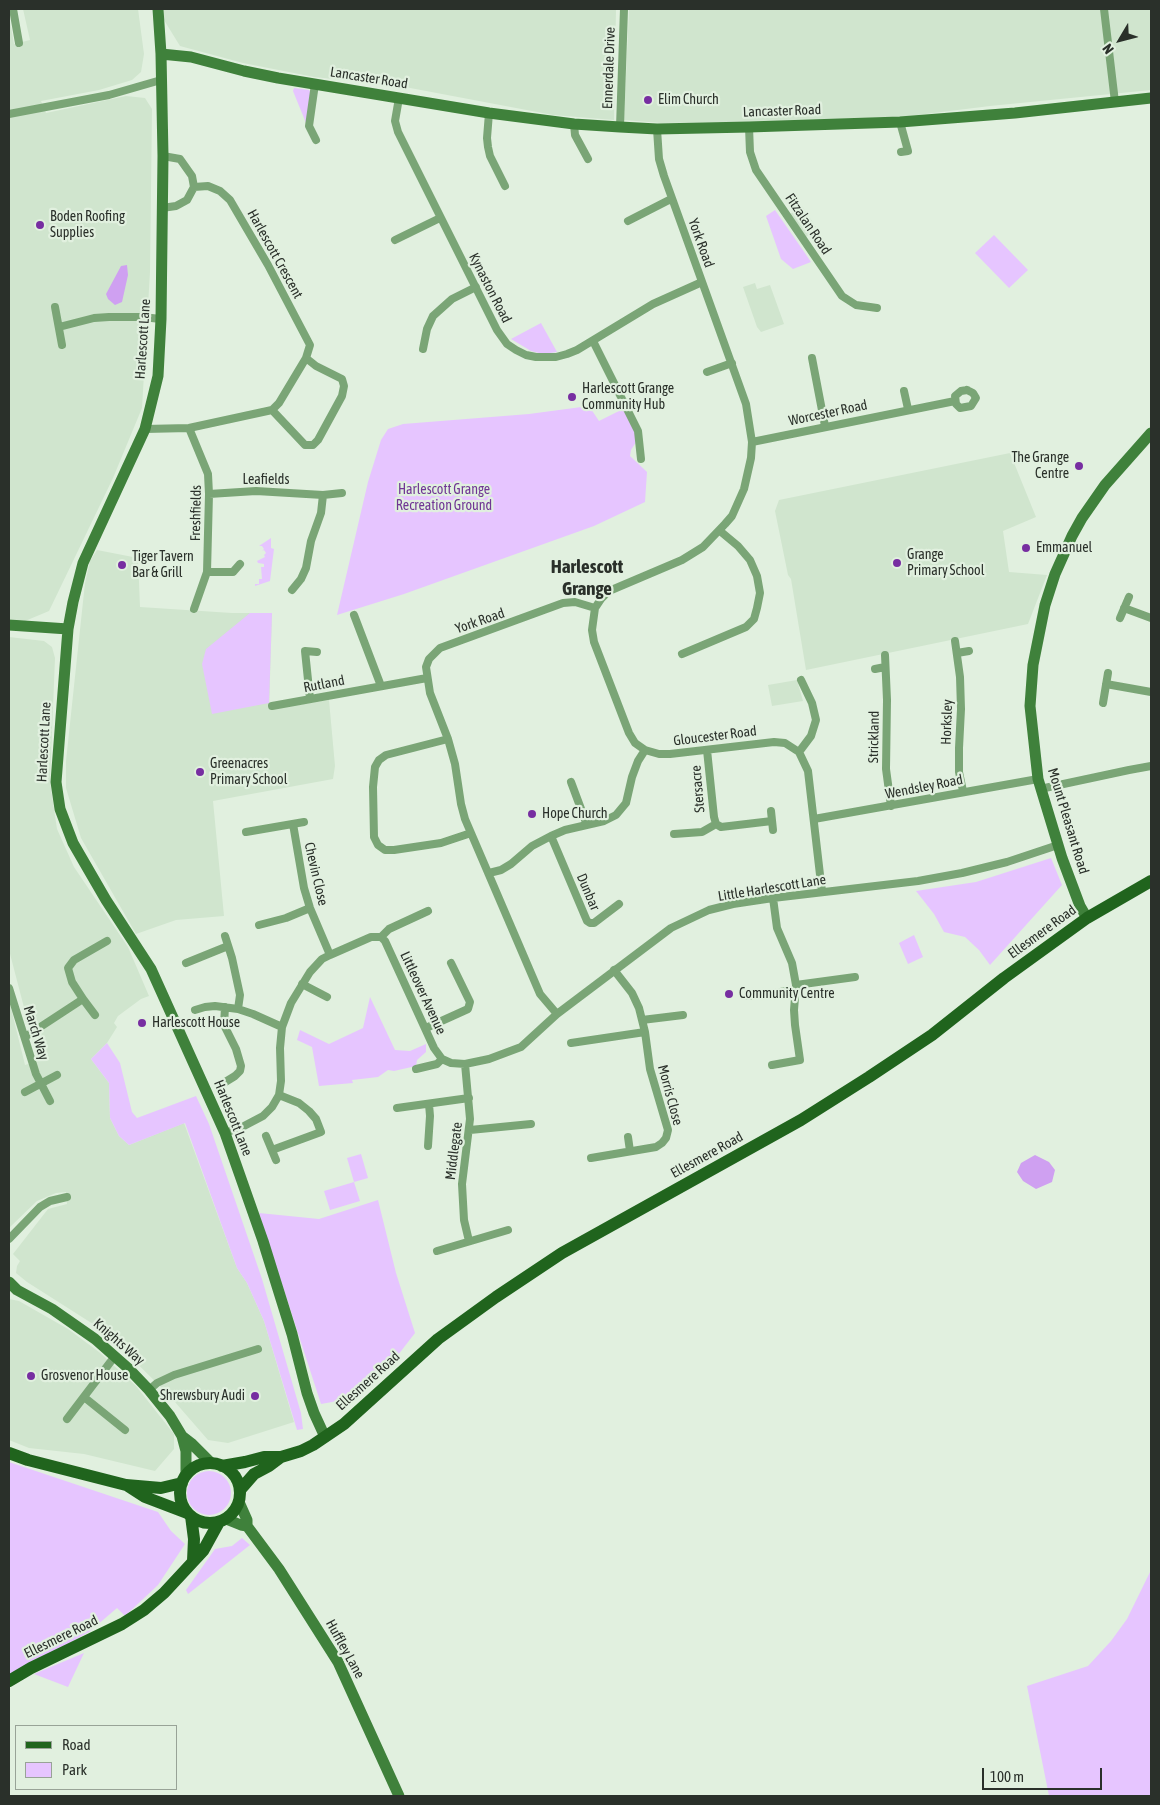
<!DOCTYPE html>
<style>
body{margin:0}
#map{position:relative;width:1160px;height:1805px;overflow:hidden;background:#e1f0df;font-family:"Asap Condensed",sans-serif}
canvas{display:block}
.frame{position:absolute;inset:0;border:10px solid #2a302a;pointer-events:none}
.legend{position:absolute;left:15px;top:1725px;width:162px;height:65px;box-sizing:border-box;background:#e1f0df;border:1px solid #98a397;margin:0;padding:6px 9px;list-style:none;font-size:15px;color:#2a302a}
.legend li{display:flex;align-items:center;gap:10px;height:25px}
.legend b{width:25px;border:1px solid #98a397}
.north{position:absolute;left:1095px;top:15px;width:50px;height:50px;-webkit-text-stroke:4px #e1f0df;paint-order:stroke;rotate:233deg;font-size:14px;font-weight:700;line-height:20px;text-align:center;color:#2a302a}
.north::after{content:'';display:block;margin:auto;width:18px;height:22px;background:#2a302a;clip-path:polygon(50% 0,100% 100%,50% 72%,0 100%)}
.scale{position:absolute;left:982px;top:1768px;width:120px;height:22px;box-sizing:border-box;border:2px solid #2a302a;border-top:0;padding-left:6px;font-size:15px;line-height:18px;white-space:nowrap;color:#2a302a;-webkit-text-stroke:4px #e1f0df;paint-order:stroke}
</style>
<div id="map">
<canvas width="1160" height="1805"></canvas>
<div class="frame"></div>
<ul class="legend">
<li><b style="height:6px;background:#20641d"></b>Road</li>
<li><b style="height:14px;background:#e6c5ff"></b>Park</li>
</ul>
<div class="north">N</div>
<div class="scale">100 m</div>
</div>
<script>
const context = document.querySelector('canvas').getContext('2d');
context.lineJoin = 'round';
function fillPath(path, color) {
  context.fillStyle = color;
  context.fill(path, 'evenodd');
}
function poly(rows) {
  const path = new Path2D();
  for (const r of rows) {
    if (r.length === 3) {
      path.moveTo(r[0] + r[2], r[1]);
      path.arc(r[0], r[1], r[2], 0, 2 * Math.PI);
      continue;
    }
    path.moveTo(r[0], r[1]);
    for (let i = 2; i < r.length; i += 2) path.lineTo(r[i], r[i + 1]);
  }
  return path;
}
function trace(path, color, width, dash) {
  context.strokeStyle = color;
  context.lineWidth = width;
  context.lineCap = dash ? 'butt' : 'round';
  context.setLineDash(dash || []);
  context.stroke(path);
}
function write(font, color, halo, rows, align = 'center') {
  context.font = font + ' "Asap Condensed",sans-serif';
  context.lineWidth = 4.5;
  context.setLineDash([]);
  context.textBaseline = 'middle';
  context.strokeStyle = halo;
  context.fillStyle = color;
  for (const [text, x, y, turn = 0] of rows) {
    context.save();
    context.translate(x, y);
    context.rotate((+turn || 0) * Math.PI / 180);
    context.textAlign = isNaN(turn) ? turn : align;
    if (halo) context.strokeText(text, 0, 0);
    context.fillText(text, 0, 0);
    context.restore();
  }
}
fillPath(poly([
 [23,9,138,9,144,54,141,72,132,80,99,90,41,101,46,113,126,96,145,98,152,109,150,272,142,408,113,478,49,611,25,621,9,619,9,16,14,44,30,40],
 [164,9,616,9,614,120,553,115,405,87,314,77,243,63,180,46,164,20],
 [629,9,1151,9,1151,90,990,106,901,117,747,122,661,123,624,120],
 [802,206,818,230,806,237,790,214],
 [755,283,757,289,770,285,784,324,761,332,757,327,743,287],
 [1010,453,1036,517,1003,531,1009,572,1047,575,1028,624,806,670,791,579,788,575,775,511,779,500],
 [97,550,138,558,140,607,232,613,272,613,269,709,329,700,335,766,333,779,213,801,224,916,176,920,136,934,81,838,66,788,66,761,85,583,90,561],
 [9,637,44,641,52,647,55,658,50,782,57,829,74,867,128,947,149,996,141,999,118,1016,114,1023,117,1027,107,1043,91,1059,109,1083,110,1118,119,1136,129,1145,184,1123,237,1268,247,1283,264,1321,294,1422,228,1443,208,1440,168,1394,104,1331,27,1282,16,1273,17,1266,20,1261,13,1254,48,1209,67,1204,66,1192,56,1193,37,1201,9,1228,9,1000,25,1065,38,1061,9,950],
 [797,680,803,701,772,706,768,685],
 [9,1299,19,1301,68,1329,99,1352,136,1386,174,1434,174,1449,155,1471,84,1454,29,1448,9,1440]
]), '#d0e5ce');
fillPath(poly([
 [294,88,309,90,311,93,306,123,293,91],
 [775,210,807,256,811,262,793,269,781,259,766,216],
 [994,235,1028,270,1009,288,975,253],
 [541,323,557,352,543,354,531,351,511,339],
 [589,406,599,421,623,409,638,439,631,450,630,456,647,472,645,502,594,526,404,594,337,615,368,482,381,440,388,429,403,424,529,414],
 [271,538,271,548,274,549,270,581,255,586,255,584,259,584,259,579,262,579,261,567,264,567,264,564,258,563,257,561,265,557,264,555,266,553,264,550,262,551,264,549,262,546,259,546],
 [250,613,272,613,269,703,212,714,202,664,206,649],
 [1051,858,1062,885,990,965,979,950,965,937,944,932,934,914,916,891,976,882],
 [914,935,923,957,908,964,899,943],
 [370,997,395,1050,410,1051,426,1044,426,1052,417,1060,416,1066,394,1071,388,1070,378,1077,352,1080,353,1083,319,1086,312,1047,297,1040,300,1030,329,1044,363,1028],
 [107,1043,120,1063,132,1112,137,1118,196,1096,209,1124,262,1279,301,1413,303,1429,297,1430,264,1321,247,1283,237,1268,185,1123,129,1145,119,1136,110,1118,109,1083,91,1059],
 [361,1154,368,1178,354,1182,360,1201,330,1210,324,1191,354,1182,347,1158],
 [378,1200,396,1273,415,1333,398,1355,349,1399,321,1404,259,1213,319,1219],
 [9,1462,158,1512,171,1531,185,1544,158,1585,125,1616,117,1608,89,1632,9,1677],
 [209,1493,22],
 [242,1538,250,1545,188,1594,186,1590,215,1549,232,1546],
 [1151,1570,1151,1796,1049,1796,1027,1686,1088,1666,1111,1641,1127,1619],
 [84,1653,68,1687,34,1674]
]), '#e6c5ff');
fillPath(poly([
 [127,265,128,275,122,302,115,305,108,299,106,294,121,266],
 [1035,1155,1049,1162,1055,1170,1052,1182,1036,1189,1023,1181,1017,1172,1021,1163]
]), '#cfa0f1');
trace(poly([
 [13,9,19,43],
 [1104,9,1115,102],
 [315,84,309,126,316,140],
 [399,98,395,121,398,132,497,330,507,344,516,350,526,355,536,357,556,357,567,354,577,350,653,304,702,282],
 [489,113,487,138,488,147,490,156,505,186],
 [9,114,109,95,161,80],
 [900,122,908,151,901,152],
 [574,124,575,135,588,159],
 [620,127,624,9],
 [749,127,750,152,756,170,842,296,856,305,877,308],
 [657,129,659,159,664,176,746,404,752,442,751,458,744,489,732,516,725,524,703,547,682,560,609,591,601,599,595,608,592,630,594,642,629,733,635,743,645,750,659,754,670,754,774,742,785,743,799,752,808,771,822,892],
 [162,208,176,206,187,200,194,187,192,176,180,159,163,156],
 [628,221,671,199],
 [395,240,440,218],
 [55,307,62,345],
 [59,327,94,318,109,317,142,317,161,319],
 [593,341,638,431,641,459],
 [423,349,427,329,433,316,452,299,476,287],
 [812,358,825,426],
 [707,372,732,363],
 [967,390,973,393,976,398,971,406,960,408,956,404,955,396,961,391,967,390],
 [904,391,908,409],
 [272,410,305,445,313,445,318,440,342,396,344,386,342,379,316,366,306,358],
 [189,428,208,474,209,494,207,572,194,609],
 [145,429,189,428,272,410,279,403,306,358,310,345,268,265,230,200,220,191,208,186,194,187],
 [752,442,955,401],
 [209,494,256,491,323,495,342,493],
 [207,572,233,572,240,564],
 [292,590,301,579,306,568,311,541,321,513,323,495],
 [1124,608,1151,618],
 [354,615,381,686],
 [1120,618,1129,597],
 [955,641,960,677,961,709,959,748,959,772,963,791],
 [957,653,969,651],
 [682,654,746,627,754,619,757,608,760,593,757,576,750,560,738,546,720,531],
 [885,655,887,700,886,769,891,806],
 [875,669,885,667],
 [1106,684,1151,692],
 [310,699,305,651,317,652],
 [1103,703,1108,673],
 [272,706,427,678],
 [448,739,386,755,379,760,375,767,373,787,374,837,378,845,385,850,394,850,441,843,471,833],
 [707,750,714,817,716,824],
 [799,752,811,736,816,720,812,703,801,680],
 [571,782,587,825],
 [1040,789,1129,770,1151,766],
 [771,811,773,830],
 [814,819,1038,779],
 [293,824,304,888,310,908,330,955],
 [246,832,304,822],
 [674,834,702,832,716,824,721,827,772,821],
 [551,836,587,921,590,923,594,923,619,904],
 [489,873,501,870,511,864,532,846,551,836,565,830,604,821,616,815,626,803,632,777,638,761,645,750],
 [259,925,286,918,310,908],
 [225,936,232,958,240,995,238,1009],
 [381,937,385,941,434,1048,442,1059],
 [381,937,389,929,428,911],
 [186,963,228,946],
 [302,984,327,997],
 [796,985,855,977],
 [9,988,36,1074,50,1101],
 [748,996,796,990],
 [83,999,95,1015],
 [195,1010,205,1007,215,1006,238,1009,253,1014,282,1027],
 [557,1014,540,994,465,819,461,804,455,764,448,739,430,693,426,667,429,659,440,648,563,603,575,602,595,608],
 [642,1020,683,1015],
 [426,1028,468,1009,470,1002,451,963],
 [25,1037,83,999,72,982,68,968,74,960,107,941],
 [571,1043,645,1032],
 [465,1064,470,1119,462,1184,464,1220,469,1241],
 [772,1065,800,1060,795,1025,794,1010,796,985,792,963,777,928,773,898],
 [416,1069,437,1064,442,1059,451,1063,465,1064,489,1059,521,1047,557,1014,671,928,709,910,733,904,773,898,918,881,962,873,1007,862,1058,845],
 [222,1084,235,1076,240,1071,241,1066,236,1049,224,1025,225,1007],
 [25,1092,57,1075],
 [397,1108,469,1098],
 [470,1130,531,1124],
 [225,1133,244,1126,263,1116,272,1107,279,1095,281,1081,280,1048,282,1027,291,1003,310,972,322,959,330,955,371,937,381,937],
 [266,1136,276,1160],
 [628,1137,630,1151],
 [428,1146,430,1116,429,1104],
 [272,1150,321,1132,316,1119,309,1111,299,1103,279,1095],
 [591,1158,656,1147,662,1143,666,1138,668,1130,650,1069,645,1032,639,1008,632,993,614,970],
 [9,1239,40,1207,50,1201,67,1197],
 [437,1251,508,1230],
 [149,1390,157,1383,174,1375,258,1349],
 [84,1397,125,1430],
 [67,1419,115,1356]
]), '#7aa576', 8);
trace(poly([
 [158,9,161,54,163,156,161,319,158,376,145,429,83,563,73,602,68,629,56,782,60,809,73,843,106,900,151,969,225,1133,263,1241,292,1334,307,1393,314,1413,325,1437],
 [161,54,191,57,244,71,278,78,489,113,574,124,620,127,657,129,749,127,900,122,1015,113,1151,98],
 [9,625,68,629],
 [1087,918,1080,906,1062,858,1038,779,1030,706,1033,665,1045,605,1055,574,1072,536,1082,518,1105,485,1151,433],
 [9,1282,17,1290,52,1309,95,1339,129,1369,149,1390,170,1416,182,1436,186,1451,186,1475],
 [182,1436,191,1443,211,1463],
 [239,1502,247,1520,247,1526,279,1569,338,1662,399,1796],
 [226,1519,241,1525,247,1526]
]), '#3f813b', 11);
trace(poly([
 [9,1453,28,1460,126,1485,161,1488,182,1483],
 [210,1493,30],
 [222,1466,245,1462,264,1457,281,1457,301,1451,313,1445,344,1424,438,1339,496,1297,562,1253,801,1120,869,1077,932,1035,1004,978,1087,918,1151,881],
 [128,1486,145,1497,187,1513],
 [240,1490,254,1474,269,1466,281,1457],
 [191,1516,194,1539,193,1561],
 [9,1681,31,1668,122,1624,144,1610,164,1593,203,1551,219,1522]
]), '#20641d', 12);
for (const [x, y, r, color] of [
 [648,100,5,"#772ea1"],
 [40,225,5,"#772ea1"],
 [572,397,5,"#772ea1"],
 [1079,466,5,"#772ea1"],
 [1026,548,5,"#772ea1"],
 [897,563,5,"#772ea1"],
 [122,565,5,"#772ea1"],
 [200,772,5,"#772ea1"],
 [532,814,5,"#772ea1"],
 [729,994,5,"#772ea1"],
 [142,1023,5,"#772ea1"],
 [31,1376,5,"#772ea1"],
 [255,1396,5,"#772ea1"]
]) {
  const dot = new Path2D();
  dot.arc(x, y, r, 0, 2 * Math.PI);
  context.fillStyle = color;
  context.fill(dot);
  trace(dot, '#e1f0df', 2);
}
write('14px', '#2a302a', '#e1f0df', [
 ["Ennerdale Drive",609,68,-88],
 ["Lancaster Road",369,78,9],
 ["Lancaster Road",782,111,-2],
 ["Fitzalan Road",808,224,56],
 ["York Road",701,243,70],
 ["Harlescott Crescent",275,254,61],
 ["Kynaston Road",490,288,63],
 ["Harlescott Lane",143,339,-86],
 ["Worcester Road",828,413,-12],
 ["Leafields",266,480],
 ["Freshfields",196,513,-89],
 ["York Road",480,621,-19],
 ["Rutland",324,684,-11],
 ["Horksley",947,722,-88],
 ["Gloucester Road",715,736,-7],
 ["Strickland",874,737,-89],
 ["Harlescott Lane",44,742,-87],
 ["Wendsley Road",924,787,-11],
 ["Stersacre",698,789,-95],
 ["Mount Pleasant Road",1068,821,73],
 ["Chevin Close",316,874,77],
 ["Little Harlescott Lane",772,888,-9],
 ["Dunbar",588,892,67],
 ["Ellesmere Road",1042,932,-36],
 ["Littleover Avenue",423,993,65],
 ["March Way",36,1033,73],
 ["Morris Close",670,1095,75],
 ["Harlescott Lane",233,1118,68],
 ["Middlegate",454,1151,-83],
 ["Ellesmere Road",707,1155,-29],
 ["Knights Way",119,1342,41],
 ["Ellesmere Road",368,1381,-42],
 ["Ellesmere Road",61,1637,-26],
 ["Huffley Lane",345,1649,61]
]);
write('14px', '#2a302a', '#e1f0df', [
 ["Elim Church",658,100],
 ["Boden Roofing",50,217],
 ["Supplies",50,233],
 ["Harlescott Grange",582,389],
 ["Community Hub",582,405],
 ["The Grange",1069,458,"right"],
 ["Centre",1069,474,"right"],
 ["Emmanuel",1036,548],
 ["Grange",907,555],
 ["Primary School",907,571],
 ["Tiger Tavern",132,557],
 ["Bar & Grill",132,573],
 ["Greenacres",210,764],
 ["Primary School",210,780],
 ["Hope Church",542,814],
 ["Community Centre",739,994],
 ["Harlescott House",152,1023],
 ["Grosvenor House",41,1376],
 ["Shrewsbury Audi",245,1396,"right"]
], 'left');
write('14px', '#703694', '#e1f0df', [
 ["Harlescott Grange",444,490],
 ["Recreation Ground",444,506]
]);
write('bold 19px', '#2a302a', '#e1f0df', [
 ["Harlescott",587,567],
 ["Grange",587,589]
]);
</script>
